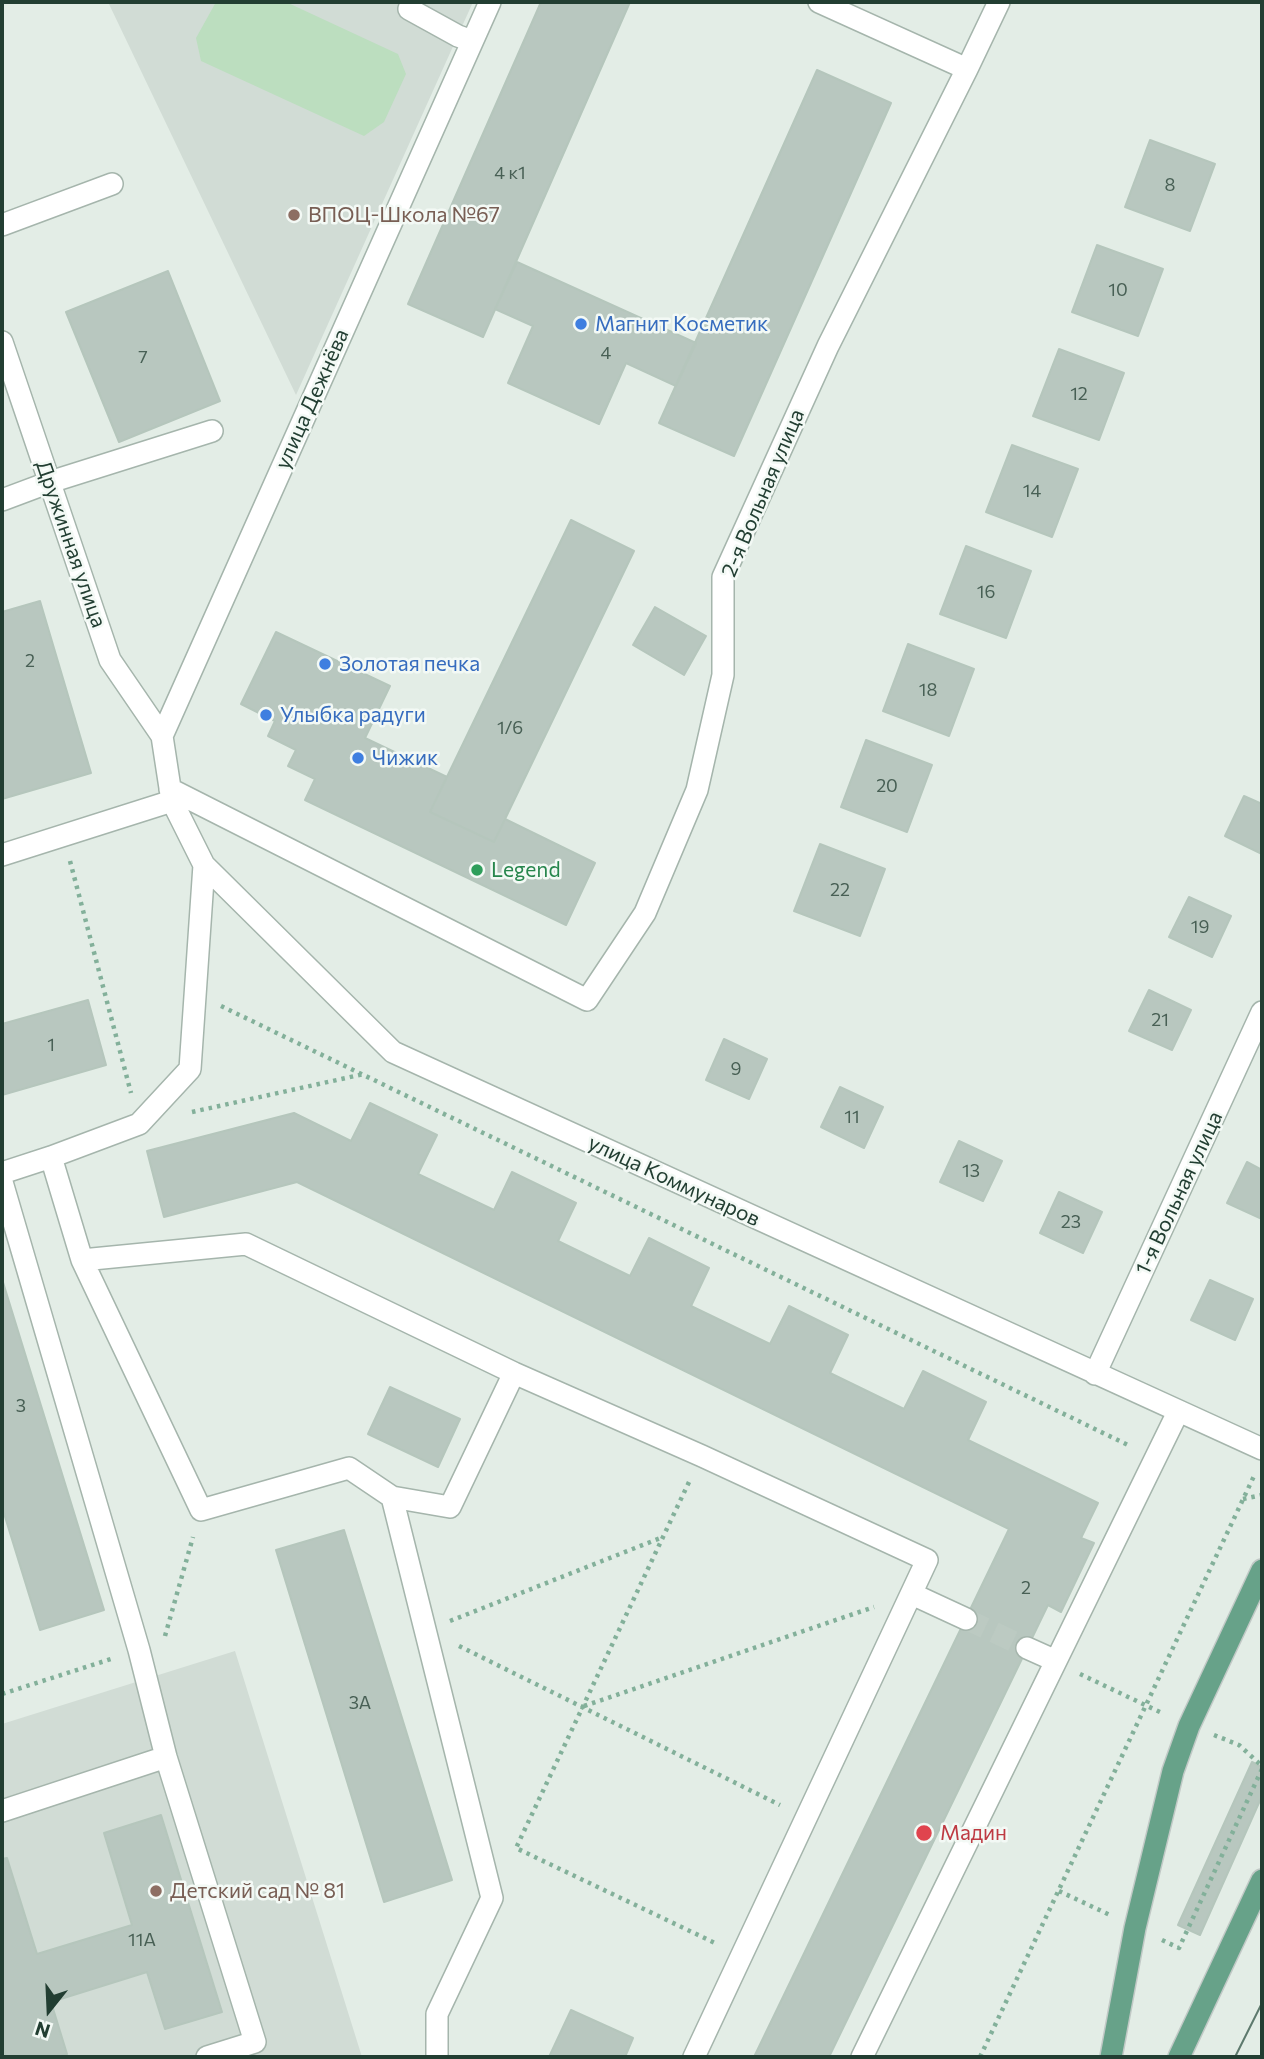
<!DOCTYPE html>
<meta charset="utf-8">
<style>
body{margin:0}
#map{position:relative;width:1264px;height:2059px;overflow:hidden;background:#e3ede6;font-family:Commissioner,sans-serif}
canvas{display:block}
.frame{position:absolute;inset:0;border:4px solid #223e32;pointer-events:none}
.north{position:absolute;left:14px;top:1975px;width:70px;height:70px;-webkit-text-stroke:5px #f3f9f5;paint-order:stroke;rotate:198deg;font-size:19px;font-weight:700;line-height:28px;text-align:center;color:#223e32}
.north::after{content:'';display:block;margin:auto;width:24px;height:32px;background:#223e32;clip-path:polygon(50% 0,100% 100%,50% 72%,0 100%)}
</style>
<div id="map">
<canvas width="1264" height="2059"></canvas>
<div class="frame"></div>
<div class="north">N</div>
</div>
<script>
const context = document.querySelector('canvas').getContext('2d');
context.lineJoin = 'round';
function fillPath(path, color) {
  context.fillStyle = color;
  context.fill(path, 'evenodd');
}
function poly(rows) {
  const path = new Path2D();
  for (const r of rows) {
    path.moveTo(r[0], r[1]);
    for (let i = 2; i < r.length; i += 2) path.lineTo(r[i], r[i + 1]);
  }
  return path;
}
function trace(path, color, width, dash) {
  context.strokeStyle = color;
  context.lineWidth = width;
  context.lineCap = dash ? 'butt' : 'round';
  context.setLineDash(dash || []);
  context.stroke(path);
}
function write(font, color, halo, rows, align = 'center') {
  context.font = font + ' Commissioner,sans-serif';
  context.lineWidth = 5;
  context.setLineDash([]);
  context.textBaseline = 'middle';
  context.strokeStyle = halo;
  context.fillStyle = color;
  for (const [text, x, y, turn = 0] of rows) {
    context.save();
    context.translate(x, y);
    context.rotate((+turn || 0) * Math.PI / 180);
    context.textAlign = isNaN(turn) ? turn : align;
    if (halo) context.strokeText(text, 0, 0);
    context.fillText(text, 0, 0);
    context.restore();
  }
}
fillPath(poly([
 [108,2,473,2,296,395],
 [235,1651,362,2057,2,2057,2,1724]
]), '#d1dcd5');
fillPath(poly([
 [216,2,286,2,398,54,406,74,384,122,364,136,201,61,196,38]
]), '#bcdebf');
const building = poly([
 [541,2,630,2,483,337,408,304,541,2],
 [817,70,891,103,734,456,659,423,817,70],
 [1150,140,1215,164,1190,231,1125,207,1150,140],
 [1097,245,1163,269,1138,336,1072,312,1097,245],
 [517,262,696,343,676,386,626,363,599,424,508,383,533,326,495,309,517,262],
 [168,271,220,401,119,442,66,312,168,271],
 [1059,349,1124,373,1099,440,1033,416,1059,349],
 [1012,445,1078,469,1052,537,986,512,1012,445],
 [571,520,634,551,494,842,430,812,571,520],
 [966,546,1031,571,1006,638,940,614,966,546],
 [40,601,91,773,2,799,2,612,40,601],
 [655,607,706,636,684,675,633,645,655,607],
 [276,632,390,686,365,738,447,777,430,812,494,842,505,819,595,863,566,925,305,800,315,779,288,766,296,750,268,736,275,721,241,704,276,632],
 [908,644,974,669,949,736,883,711,908,644],
 [866,740,932,765,907,832,841,807,866,740],
 [1244,796,1262,804,1262,854,1225,836,1244,796],
 [820,844,885,869,860,936,794,911,820,844],
 [1189,897,1231,916,1212,957,1169,937,1189,897],
 [1149,990,1191,1010,1172,1050,1129,1031,1149,990],
 [88,1000,106,1065,2,1095,2,1024,88,1000],
 [724,1039,767,1059,749,1099,706,1080,724,1039],
 [840,1087,883,1107,864,1148,821,1127,840,1087],
 [370,1103,437,1135,418,1174,494,1210,512,1172,576,1203,558,1241,630,1276,649,1238,709,1268,691,1306,770,1344,789,1306,848,1335,830,1373,904,1409,923,1371,986,1402,968,1440,1098,1503,1081,1538,1094,1543,1061,1612,1048,1605,829,2057,754,2057,1009,1529,297,1182,164,1217,147,1151,294,1113,351,1141,370,1103],
 [959,1141,1002,1161,983,1201,940,1182,959,1141],
 [1247,1162,1262,1170,1262,1219,1227,1203,1247,1162],
 [1059,1192,1102,1212,1083,1253,1040,1233,1059,1192],
 [2,1279,104,1610,40,1630,2,1507,2,1279],
 [1210,1280,1253,1299,1235,1340,1191,1320,1210,1280],
 [390,1387,460,1419,438,1467,368,1434,390,1387],
 [344,1530,452,1880,384,1902,276,1550,344,1530],
 [1252,1762,1262,1767,1262,1796,1200,1935,1178,1925,1252,1762],
 [161,1815,222,2012,165,2029,147,1972,51,2002,67,2054,58,2057,6,2057,2,2045,2,1859,7,1858,37,1954,132,1925,104,1833,161,1815],
 [571,2010,633,2038,625,2057,549,2057,571,2010]
]);
fillPath(building, '#b8c7bf');
trace(building, '#b5c6bc', 2);
trace(poly([
 [966,1619,1027,1648]
]), '#bccac2', 21, [21, 10]);
const minor = poly([
 [412,2,409,9,458,36,472,41],
 [490,2,162,736,172,801,204,865,393,1052,1262,1449],
 [819,2,967,69],
 [2,225,112,184],
 [2,342,110,660,162,736],
 [2,500,50,482,212,431],
 [170,789,587,1000,645,913,697,790,723,675,723,577,828,346,967,69,999,2],
 [2,855,172,801],
 [51,1157,82,1260,246,1244,514,1373,702,1456,927,1560,694,2057],
 [2,1173,51,1157,139,1124,190,1069,204,865],
 [2,1182,139,1650,166,1757,255,2042,207,2057],
 [82,1260,201,1510,349,1468,392,1497],
 [1095,1374,1262,1012],
 [912,1594,966,1619],
 [1027,1648,1056,1661],
 [2,1811,166,1757],
 [437,2057,437,2014,492,1898,392,1497,450,1507,514,1373],
 [862,2057,1178,1412]
]);
const major = poly([
 [1111,2057,1135,1928,1173,1771,1189,1726,1262,1570],
 [1179,2057,1262,1880]
]);
trace(minor, '#a5b5ac', 24);
trace(major, '#c1c9c6', 24);
trace(poly([
 [70,861,131,1093],
 [221,1006,1130,1446],
 [192,1112,364,1074],
 [689,1482,516,1848,715,1943],
 [1243,1499,1262,1495],
 [450,1621,663,1537],
 [165,1636,193,1537],
 [459,1646,780,1805],
 [1080,1674,1164,1714],
 [2,1694,111,1659],
 [584,1706,874,1607],
 [1214,1735,1239,1745,1262,1766],
 [1059,1891,1110,1915],
 [1162,1940,1179,1948,1262,1769],
 [980,2057,1254,1476]
]), '#83b09a', 4.5, [3.5, 5]);
trace(minor, '#fff', 21);
trace(major, '#67a289', 21);
trace(poly([
 [1235,2057,1262,2003]
]), '#5d796d', 2);
for (const [x, y, r, color] of [
 [294,215,7,"#8d6e63"],
 [581,324,7,"#3f7fe0"],
 [325,664,7,"#3f7fe0"],
 [266,715,7,"#3f7fe0"],
 [358,758,7,"#3f7fe0"],
 [477,870,7,"#2e9e5b"],
 [924,1833,9,"#e0444e"],
 [156,1891,7,"#8d6e63"]
]) {
  const dot = new Path2D();
  dot.arc(x, y, r, 0, 2 * Math.PI);
  context.fillStyle = color;
  context.fill(dot);
  trace(dot, '#f3f9f5', 2.5);
}
write('18px', '#486055', null, [
 ["4 к1",510,173],
 ["8",1170,185],
 ["10",1118,290],
 ["4",606,353],
 ["7",143,357],
 ["12",1079,394],
 ["14",1032,491],
 ["16",986,592],
 ["2",30,661],
 ["18",928,690],
 ["1/6",510,728],
 ["20",887,786],
 ["22",840,890],
 ["19",1200,927],
 ["21",1160,1020],
 ["1",51,1045],
 ["9",736,1069],
 ["11",852,1117],
 ["13",971,1171],
 ["23",1071,1222],
 ["3",21,1406],
 ["2",1026,1588],
 ["3А",360,1703],
 ["11А",142,1940]
]);
write('21px', '#785e54', '#f3f9f5', [
 ["ВПОЦ-Школа №67",308,215],
 ["Детский сад № 81",170,1891]
], 'left');
write('21px', '#366cbe', '#f3f9f5', [
 ["Магнит Косметик",595,324],
 ["Золотая печка",339,664],
 ["Улыбка радуги",280,715],
 ["Чижик",372,758]
], 'left');
write('21px', '#223e32', '#f3f9f5', [
 ["улица Дежнёва",312,399,-66],
 ["2-я Вольная улица",763,493,-67],
 ["Дружинная улица",71,544,71],
 ["улица Коммунаров",674,1181,25],
 ["1-я Вольная улица",1179,1193,-65]
]);
write('21px', '#27864d', '#f3f9f5', [
 ["Legend",491,870]
], 'left');
write('21px', '#be3a42', '#f3f9f5', [
 ["Мадин",940,1833]
], 'left');
</script>
